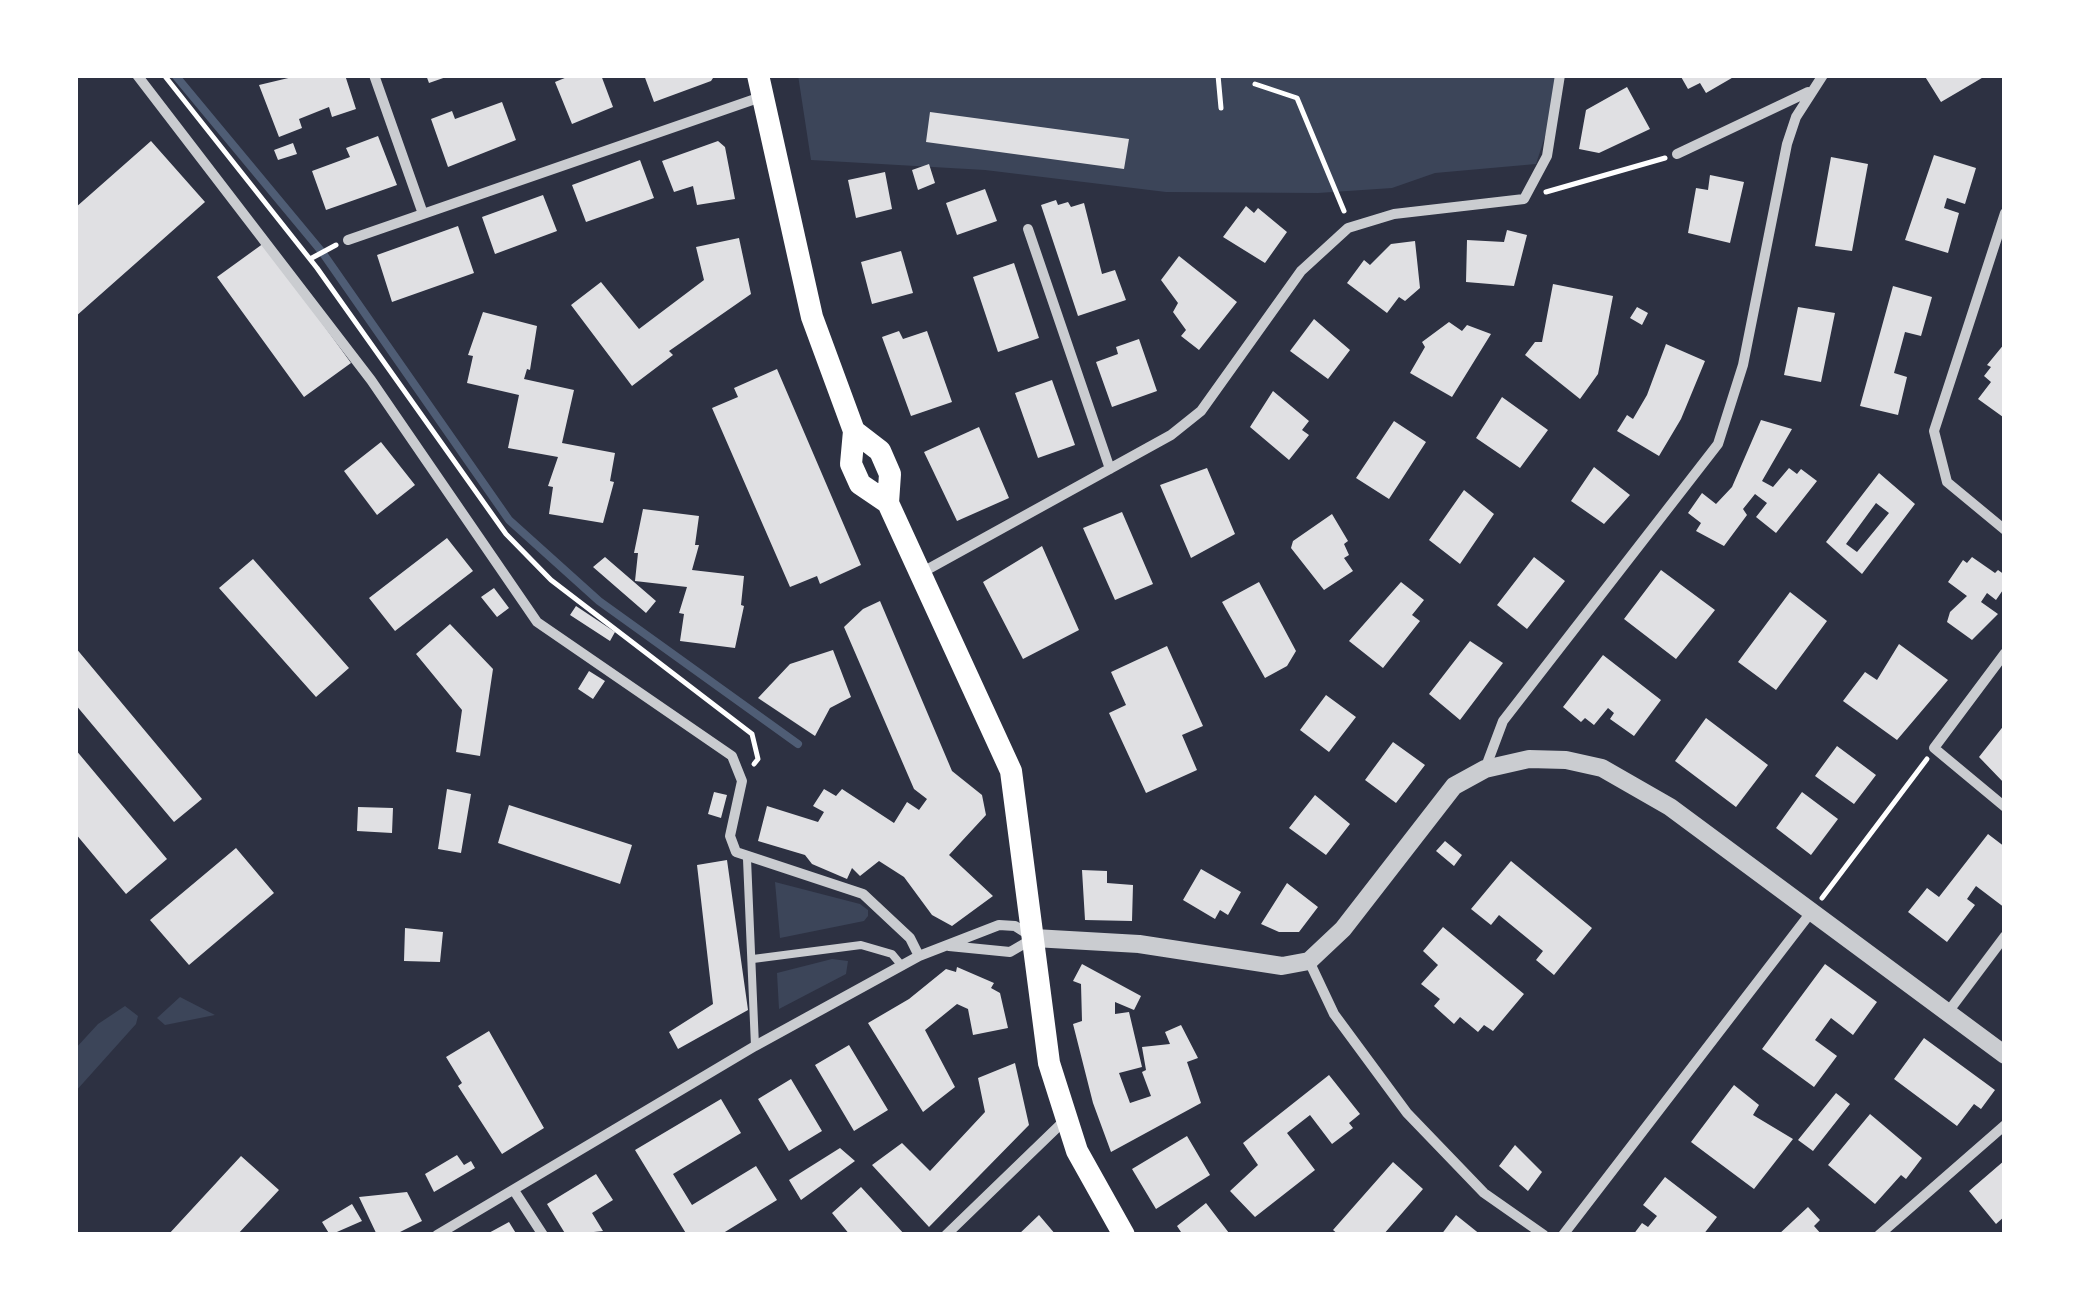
<!DOCTYPE html>
<style>
body{margin:0}
#map{position:relative;width:2080px;height:1310px;overflow:hidden;background:#2d3142;font-family:"Crimson Pro",serif}
canvas{display:block}
.frame{position:absolute;inset:0;border:78px solid #fff;pointer-events:none}
</style>
<div id="map">
<canvas width="2080" height="1310"></canvas>
<div class="frame"></div>
</div>
<script>
const context = document.querySelector('canvas').getContext('2d');
context.lineJoin = 'round';
function fillPath(path, color) {
  context.fillStyle = color;
  context.fill(path, 'evenodd');
}
function poly(rows) {
  const path = new Path2D();
  for (const r of rows) {
    path.moveTo(r[0], r[1]);
    for (let i = 2; i < r.length; i += 2) path.lineTo(r[i], r[i + 1]);
  }
  return path;
}
function trace(path, color, width, dash) {
  context.strokeStyle = color;
  context.lineWidth = width;
  context.lineCap = dash ? 'butt' : 'round';
  context.setLineDash(dash || []);
  context.stroke(path);
}
fillPath(poly([
 [798,75,1565,75,1536,164,1435,173,1392,188,1318,193,1166,192,985,170,811,160],
 [775,882,860,904,868,910,868,916,864,921,780,938],
 [832,959,848,961,846,974,779,1009,777,973],
 [180,997,215,1015,165,1025,157,1018],
 [125,1006,138,1016,136,1024,75,1092,75,1049,98,1024]
]), '#3c4559');
trace(poly([
 [175,75,322,252,509,520,599,601,798,744]
]), '#4f5d75', 8);
fillPath(poly([
 [301,75,345,75,356,109,332,117,329,107,299,119,302,128,279,137,259,85],
 [426,75,449,75,449,76,429,83],
 [572,75,601,75,613,107,572,124,555,82],
 [644,75,715,75,711,81,654,102],
 [1680,75,1737,75,1706,93,1700,83,1688,89],
 [1924,75,1987,75,1941,102],
 [1627,87,1650,129,1599,153,1579,149,1586,110],
 [502,102,516,140,448,167,431,119,452,111,455,119],
 [930,112,1129,139,1124,169,926,142],
 [378,136,397,185,326,210,312,171,350,157,346,148],
 [151,141,205,202,75,317,75,208],
 [718,141,725,147,735,199,697,205,693,186,674,192,662,161],
 [293,143,297,154,278,160,274,150],
 [1934,155,1976,168,1965,204,1947,198,1944,208,1959,213,1948,253,1905,240],
 [1831,157,1868,164,1852,251,1815,246],
 [640,160,654,198,586,222,572,185],
 [929,164,935,183,918,190,912,170],
 [885,172,892,209,856,218,848,180],
 [1710,175,1744,182,1730,243,1688,233,1696,188,1708,190],
 [985,189,997,221,957,235,946,203],
 [543,195,557,231,495,254,482,217],
 [1056,200,1058,205,1068,202,1071,207,1084,203,1102,274,1115,270,1126,300,1078,316,1041,205],
 [1246,206,1254,213,1258,208,1287,232,1265,263,1223,237],
 [458,226,474,273,392,302,377,255],
 [1507,230,1527,235,1514,286,1466,282,1467,240,1504,242],
 [739,238,751,294,669,351,673,355,632,386,571,305,601,282,639,329,704,280,696,247],
 [1415,241,1420,288,1405,301,1399,297,1387,313,1347,283,1364,260,1370,265,1391,244],
 [264,243,351,363,304,397,217,277],
 [901,251,913,293,872,304,861,262],
 [1179,256,1237,302,1199,350,1181,336,1186,330,1173,312,1178,303,1161,280],
 [1014,263,1039,338,998,352,973,277],
 [1553,284,1613,296,1598,374,1580,399,1525,355,1535,342,1542,342],
 [1893,286,1932,297,1921,336,1905,332,1894,373,1907,377,1898,415,1860,406],
 [1637,307,1648,313,1642,325,1630,318],
 [1798,307,1835,313,1821,382,1784,375],
 [483,312,537,326,530,370,527,369,524,379,574,390,562,443,615,453,610,481,614,482,603,523,549,514,553,487,548,486,558,457,508,448,519,395,467,383,473,356,468,355],
 [1314,319,1350,350,1328,379,1290,351],
 [1449,322,1462,331,1467,325,1491,334,1452,397,1410,373,1425,347,1422,342],
 [899,331,903,339,927,331,952,402,911,416,882,337],
 [1139,339,1157,391,1112,407,1096,362,1118,354,1116,347],
 [2005,343,2005,415,2003,417,1978,399,1991,382,1984,376,1991,367,1987,365],
 [1666,344,1705,361,1681,419,1659,456,1617,431,1627,415,1633,419,1647,395],
 [777,369,861,565,820,584,817,576,790,587,712,408,738,397,734,388],
 [1052,380,1075,445,1038,458,1015,393],
 [1273,391,1309,421,1302,430,1309,435,1289,460,1250,427],
 [1502,397,1548,430,1520,468,1476,438],
 [1761,420,1792,429,1762,481,1773,487,1789,468,1797,474,1801,469,1817,481,1776,533,1756,517,1767,503,1755,494,1743,509,1747,515,1724,546,1696,531,1701,523,1688,513,1702,493,1716,504,1732,487],
 [1394,421,1426,442,1389,499,1356,478],
 [979,427,1009,498,957,521,924,452],
 [381,442,415,485,377,515,344,471],
 [1594,467,1630,495,1604,524,1571,501],
 [1207,468,1235,534,1191,558,1160,485],
 [1879,473,1915,504,1862,574,1826,542],
 [1876,503,1889,513,1857,552,1846,544],
 [1464,490,1494,514,1460,564,1429,540],
 [643,509,699,516,695,545,699,545,692,570,744,576,741,605,744,606,735,648,680,641,684,614,679,613,687,587,635,581,638,553,634,553],
 [1122,512,1153,584,1115,600,1083,528],
 [1332,514,1348,541,1344,544,1349,555,1344,558,1353,571,1324,590,1291,548,1293,541],
 [447,538,473,571,395,631,369,598],
 [1042,546,1079,630,1023,659,983,582],
 [605,557,656,601,646,613,593,567],
 [1534,557,1565,581,1527,629,1497,605],
 [1972,557,1995,573,1998,570,2005,575,2005,587,1996,600,1987,593,1981,602,1998,614,1972,640,1947,622,1950,612,1967,596,1948,582,1963,560,1967,563],
 [253,559,349,668,316,697,219,588],
 [1661,570,1715,610,1676,659,1624,619],
 [1259,582,1296,651,1287,666,1265,678,1222,602],
 [1401,582,1424,600,1412,615,1420,621,1383,668,1349,641],
 [494,588,509,608,497,617,481,597],
 [1790,592,1827,621,1776,690,1738,662],
 [880,601,952,771,982,795,986,815,949,855,993,896,952,926,932,915,904,877,879,861,860,876,852,868,847,879,812,864,805,855,758,841,767,806,818,822,824,812,813,806,824,789,836,796,842,789,894,823,907,802,919,810,927,799,914,789,844,627,863,609],
 [576,606,615,632,610,641,570,615],
 [450,624,493,669,480,756,456,752,462,710,416,654],
 [1470,641,1503,663,1460,720,1429,694],
 [1899,644,1948,680,1897,740,1843,701,1865,672,1877,680],
 [1167,646,1203,726,1182,735,1197,770,1146,793,1109,713,1126,705,1111,672],
 [75,647,202,799,174,822,75,704],
 [833,650,851,697,830,708,815,736,758,698,790,664],
 [1603,655,1661,700,1634,736,1610,719,1614,713,1608,708,1594,725,1585,718,1581,722,1563,707],
 [589,671,605,681,593,699,578,689],
 [1326,695,1356,717,1329,752,1300,730],
 [1706,718,1768,765,1736,807,1675,761],
 [2005,724,2005,784,1979,757],
 [1393,742,1425,765,1396,803,1365,780],
 [1837,746,1876,775,1854,804,1815,776],
 [75,749,167,859,126,894,75,833],
 [447,789,471,794,461,853,438,849],
 [714,792,727,795,721,818,708,814],
 [1802,792,1838,819,1811,855,1776,828],
 [1315,795,1350,824,1326,855,1289,828],
 [509,805,632,845,620,884,498,843],
 [358,807,393,808,392,833,357,831],
 [1988,834,2005,847,2005,908,1976,886,1967,899,1975,905,1947,942,1908,912,1927,888,1939,897],
 [1445,841,1462,855,1454,866,1436,851],
 [236,848,274,893,189,965,150,920],
 [727,860,748,1010,678,1049,669,1032,713,1004,697,865],
 [1511,861,1592,928,1554,975,1536,960,1543,951,1499,915,1491,925,1471,909],
 [1201,869,1241,892,1228,915,1220,910,1215,919,1183,900],
 [1082,870,1107,871,1107,883,1133,885,1132,921,1085,920],
 [1287,883,1318,907,1299,932,1279,932,1261,924],
 [1443,927,1524,994,1493,1031,1484,1025,1478,1032,1460,1017,1454,1024,1434,1006,1440,999,1421,984,1438,965,1423,951],
 [405,928,443,932,440,962,404,961],
 [1082,964,1141,996,1134,1010,1115,1002,1115,1014,1129,1012,1142,1067,1119,1073,1130,1103,1151,1096,1142,1072,1146,1070,1142,1047,1170,1044,1165,1032,1181,1025,1198,1058,1187,1062,1201,1103,1111,1152,1093,1103,1073,1024,1082,1021,1081,984,1073,981],
 [1825,964,1877,1002,1853,1035,1831,1018,1815,1040,1837,1056,1814,1087,1762,1049],
 [957,967,994,983,991,988,1000,993,1008,1028,973,1035,968,1009,957,1004,925,1030,955,1087,923,1112,868,1023,909,999,946,969,956,972],
 [489,1031,544,1128,502,1154,458,1086,462,1083,446,1057],
 [1924,1038,1995,1090,1981,1109,1974,1104,1957,1126,1894,1079],
 [849,1045,888,1110,854,1131,815,1065],
 [1015,1063,1029,1125,929,1227,872,1165,902,1143,930,1171,985,1112,978,1078],
 [1329,1075,1360,1114,1349,1123,1353,1128,1332,1144,1310,1115,1287,1133,1315,1170,1255,1217,1230,1191,1258,1165,1243,1143],
 [791,1079,822,1131,789,1151,758,1099],
 [1734,1085,1759,1105,1753,1115,1793,1139,1754,1189,1691,1142],
 [1836,1093,1850,1104,1813,1151,1798,1140],
 [721,1099,741,1133,673,1174,692,1205,756,1166,777,1200,720,1235,687,1235,635,1150],
 [1870,1114,1922,1158,1906,1179,1901,1175,1875,1204,1828,1165],
 [1187,1136,1210,1175,1156,1209,1132,1169],
 [1515,1145,1542,1172,1528,1191,1499,1166],
 [840,1148,855,1161,801,1200,789,1180],
 [457,1155,464,1165,471,1161,475,1168,434,1192,425,1174],
 [241,1156,279,1190,237,1235,168,1235],
 [2005,1160,2005,1216,1996,1224,1969,1191],
 [1393,1162,1423,1189,1383,1235,1339,1235,1333,1230],
 [596,1174,613,1200,592,1213,603,1231,566,1235,547,1204],
 [1665,1177,1717,1217,1703,1235,1633,1235,1642,1223,1648,1227,1657,1216,1643,1205],
 [861,1187,905,1235,850,1235,832,1213],
 [407,1192,422,1221,394,1235,377,1235,359,1197],
 [1206,1203,1229,1233,1183,1235,1177,1226],
 [352,1204,362,1221,330,1235,322,1222],
 [1808,1207,1820,1220,1814,1226,1822,1235,1778,1235],
 [1039,1215,1056,1235,1018,1235],
 [1456,1215,1481,1235,1441,1235],
 [509,1222,517,1235,485,1235]
]), '#e0e0e3');
trace(poly([
 [164,75,317,268,506,534,551,580,752,734,758,759,754,764],
 [1218,75,1221,108],
 [1255,84,1297,98,1344,211],
 [1546,192,1665,158],
 [310,259,336,245],
 [1822,898,1927,759]
]), '#fff', 5);
trace(poly([
 [747,859,755,1046],
 [753,959,861,945,892,954,902,966]
]), '#caccd0', 8);
trace(poly([
 [137,75,371,380,537,622,732,756,742,781,730,836,736,852,863,894,910,938,919,956],
 [374,75,422,211],
 [1677,154,1808,92],
 [2005,213,1934,431,1947,482,2005,530],
 [1028,229,1110,469],
 [348,240,761,97],
 [921,573,1171,435,1201,411,1301,271,1348,228,1394,214,1524,199,1547,156,1560,75],
 [2005,653,1934,748,2005,807],
 [1485,769,1503,721,1718,444,1743,365,1787,144,1796,117,1823,75],
 [1309,961,1334,1014,1407,1113,1484,1193,1544,1235],
 [1948,1012,2005,936],
 [515,1192,543,1235],
 [437,1235,755,1046,919,956,999,925,1015,926,1034,938,1010,952,949,946],
 [946,1235,1065,1120],
 [1563,1235,1812,911],
 [1879,1235,2005,1125]
]), '#caccd0', 10);
trace(poly([
 [1034,938,1139,944,1282,966,1309,961,1343,929,1454,786,1485,769,1529,759,1566,760,1602,768,1670,807,2005,1055]
]), '#caccd0', 18);
trace(poly([
 [758,75,812,317,854,431,851,464,860,484,888,503],
 [854,431,880,451,890,474,888,503,1011,771,1049,1063,1077,1151,1124,1235]
]), '#fff', 22);
</script>
